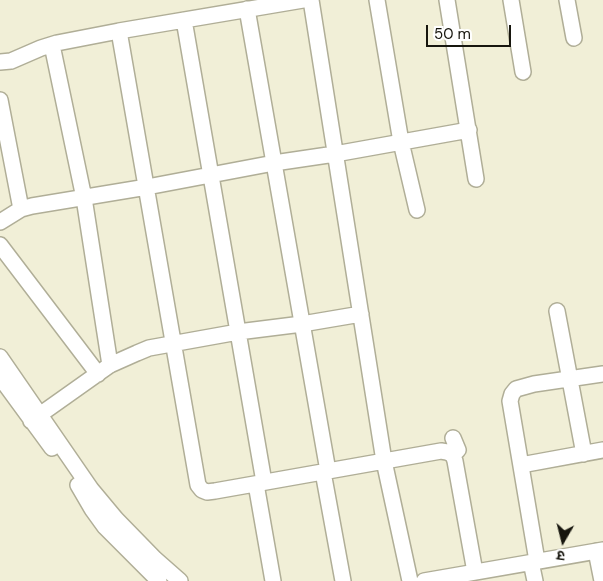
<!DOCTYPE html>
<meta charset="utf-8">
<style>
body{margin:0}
#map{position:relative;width:603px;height:581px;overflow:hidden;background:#f1efd7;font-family:"DM Sans","Noto Sans Devanagari",sans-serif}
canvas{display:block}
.north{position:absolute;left:538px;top:516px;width:50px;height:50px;-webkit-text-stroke:4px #fff;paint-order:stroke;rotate:188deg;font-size:14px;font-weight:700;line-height:20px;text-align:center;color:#17160e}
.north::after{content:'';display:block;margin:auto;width:18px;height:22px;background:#17160e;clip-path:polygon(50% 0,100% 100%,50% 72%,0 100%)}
.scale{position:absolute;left:426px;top:25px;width:85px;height:22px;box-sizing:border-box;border:2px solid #17160e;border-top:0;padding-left:6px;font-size:15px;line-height:18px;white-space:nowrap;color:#17160e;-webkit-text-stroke:4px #fff;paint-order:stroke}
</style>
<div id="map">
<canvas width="603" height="581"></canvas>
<div class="north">उ</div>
<div class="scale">50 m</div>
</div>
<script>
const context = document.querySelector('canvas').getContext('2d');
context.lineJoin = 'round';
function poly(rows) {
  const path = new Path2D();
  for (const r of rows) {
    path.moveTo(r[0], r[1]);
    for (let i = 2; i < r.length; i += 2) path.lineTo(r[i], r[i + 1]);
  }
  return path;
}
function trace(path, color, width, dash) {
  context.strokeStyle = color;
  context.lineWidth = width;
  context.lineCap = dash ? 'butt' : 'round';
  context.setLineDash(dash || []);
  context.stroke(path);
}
const minor = poly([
 [311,0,384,461,410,581],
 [377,0,401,142,417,210],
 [447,0,476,179],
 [511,0,523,72],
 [567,0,574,38],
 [247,9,328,471],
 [184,20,264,482],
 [119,31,198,485,202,490,207,492,215,491,441,451,447,452,453,455,455,461,475,572],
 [52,45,84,198,110,365],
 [0,62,11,61,41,48,57,43,119,31,303,0],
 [0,100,21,209],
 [0,222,21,209,32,206,147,187,274,163,335,154,469,130],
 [0,245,98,374],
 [557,311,584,454],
 [0,357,91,489,116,519,155,559,180,581],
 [0,377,52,448],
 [31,421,110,365,137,353,149,348,238,332,302,324,361,314],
 [453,455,458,450,453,438],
 [521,465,603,450],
 [323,472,343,581],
 [256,484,273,581],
 [78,485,92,509,105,527,159,581],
 [596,551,602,581],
 [537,561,510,401,512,394,516,389,534,384,603,374],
 [531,562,535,581],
 [424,581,603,550]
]);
trace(minor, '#b0ae97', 18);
trace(minor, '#fff', 15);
</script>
